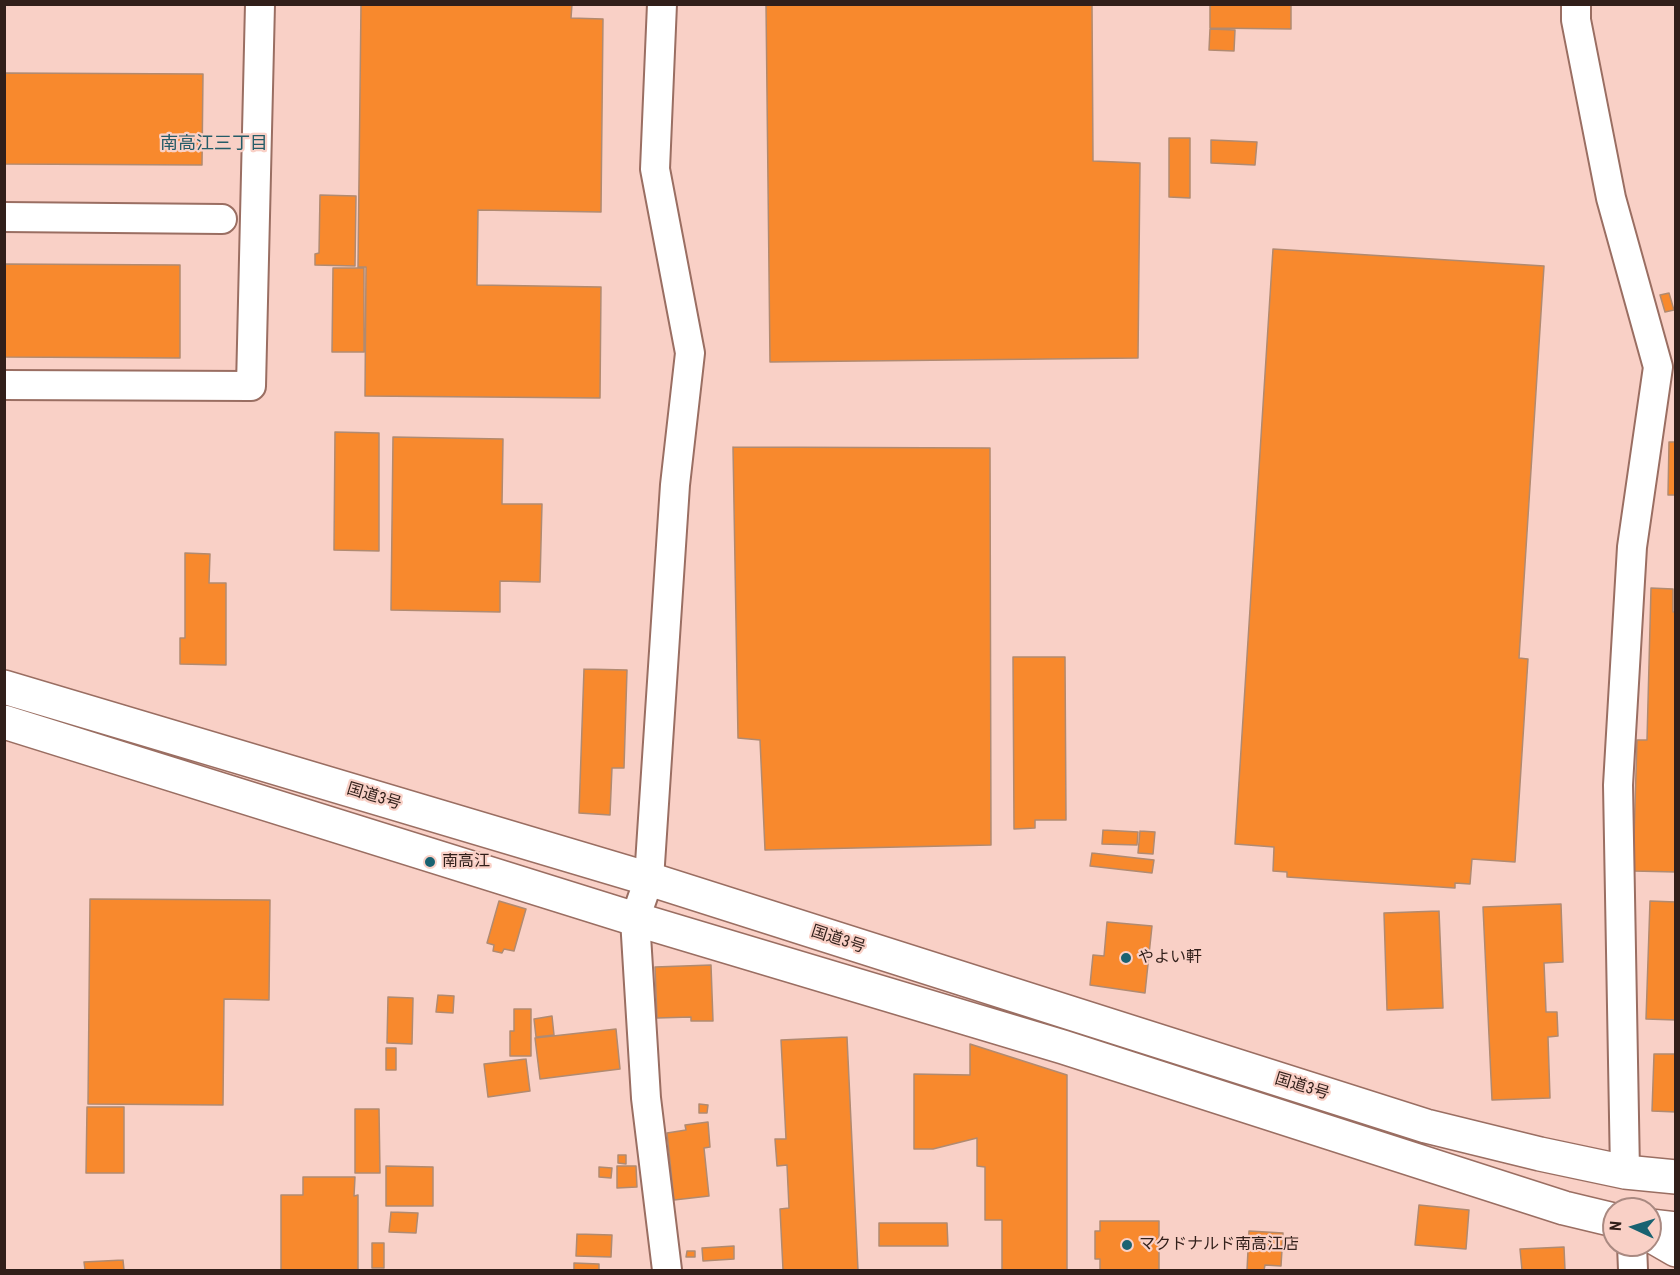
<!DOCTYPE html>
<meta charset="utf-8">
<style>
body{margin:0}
#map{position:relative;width:1680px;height:1275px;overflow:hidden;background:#f9d0c6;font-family:"Roboto Condensed",sans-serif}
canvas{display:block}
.frame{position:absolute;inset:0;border:6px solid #311f1a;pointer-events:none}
.north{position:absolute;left:1602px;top:1197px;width:60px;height:60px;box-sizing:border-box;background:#f9d0c6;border:2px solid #a98981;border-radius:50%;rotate:274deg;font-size:16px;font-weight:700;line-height:24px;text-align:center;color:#311f1a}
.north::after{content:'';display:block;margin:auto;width:21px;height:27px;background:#196271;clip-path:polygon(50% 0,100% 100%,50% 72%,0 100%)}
</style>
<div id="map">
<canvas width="1680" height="1275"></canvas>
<div class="frame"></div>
<div class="north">N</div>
</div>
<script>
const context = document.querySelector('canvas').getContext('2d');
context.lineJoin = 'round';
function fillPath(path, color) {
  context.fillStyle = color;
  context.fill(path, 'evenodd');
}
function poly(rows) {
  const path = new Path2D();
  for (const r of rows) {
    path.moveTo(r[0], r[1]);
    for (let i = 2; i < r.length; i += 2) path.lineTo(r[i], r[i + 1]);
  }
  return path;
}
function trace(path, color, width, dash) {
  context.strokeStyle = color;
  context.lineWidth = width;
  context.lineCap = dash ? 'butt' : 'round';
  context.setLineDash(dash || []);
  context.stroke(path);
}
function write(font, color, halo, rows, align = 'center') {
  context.font = font + ' "Roboto Condensed","Noto Sans JP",sans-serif';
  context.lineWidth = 4.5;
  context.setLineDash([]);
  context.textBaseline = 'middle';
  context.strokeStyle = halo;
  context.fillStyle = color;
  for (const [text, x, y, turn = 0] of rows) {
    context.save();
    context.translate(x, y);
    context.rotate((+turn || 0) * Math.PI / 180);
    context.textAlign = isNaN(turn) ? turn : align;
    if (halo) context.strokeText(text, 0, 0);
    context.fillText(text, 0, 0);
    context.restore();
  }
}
const building = poly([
 [361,4,572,4,571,18,603,19,601,212,478,210,477,285,601,287,600,398,365,396,366,267,358,267,361,4],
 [766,4,1092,4,1093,161,1140,163,1138,358,770,362,766,4],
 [1210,4,1291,4,1291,29,1210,28,1210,4],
 [1210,29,1235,30,1234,51,1209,50,1210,29],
 [4,73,203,74,202,165,4,164,4,73],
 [1169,138,1190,138,1190,198,1169,197,1169,138],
 [1211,140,1257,142,1255,165,1211,163,1211,140],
 [320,195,356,196,355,266,315,265,315,254,319,253,320,195],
 [1273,249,1544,266,1519,658,1528,659,1515,862,1472,859,1470,884,1455,883,1455,888,1287,877,1287,872,1273,871,1274,847,1235,844,1273,249],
 [4,264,180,265,180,358,4,357,4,264],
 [333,268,364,268,364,352,332,352,333,268],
 [1669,293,1674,310,1665,312,1660,295,1669,293],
 [335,432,379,433,379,551,334,550,335,432],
 [393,437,503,439,502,504,542,504,540,582,500,581,500,612,391,610,393,437],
 [1669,442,1676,442,1676,495,1668,495,1669,442],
 [733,447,990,448,991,845,765,850,760,740,738,738,733,447],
 [185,553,210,554,209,583,226,583,226,665,180,664,180,638,185,638,185,553],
 [1651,588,1673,589,1673,612,1676,612,1676,872,1633,871,1637,740,1647,740,1651,588],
 [1013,657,1065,657,1066,820,1035,820,1035,828,1014,829,1013,657],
 [584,669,627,670,624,768,612,768,610,815,579,813,584,669],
 [1103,830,1138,832,1137,845,1102,844,1103,830],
 [1140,831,1155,832,1153,854,1138,853,1140,831],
 [1092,853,1154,860,1152,873,1090,866,1092,853],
 [90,899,270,900,269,1000,224,999,223,1105,88,1104,90,899],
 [499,901,526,909,514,951,504,949,502,953,493,951,494,945,487,943,499,901],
 [1650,901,1676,902,1676,1020,1646,1019,1650,901],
 [1561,904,1563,962,1544,963,1546,1012,1557,1012,1558,1036,1548,1037,1550,1098,1492,1100,1483,907,1561,904],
 [1439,911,1443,1008,1387,1010,1384,913,1439,911],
 [1107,922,1152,926,1145,993,1090,985,1093,955,1104,956,1107,922],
 [711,965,713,1021,691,1021,691,1017,657,1018,655,967,711,965],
 [438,995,454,996,453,1013,436,1012,438,995],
 [388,997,413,998,412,1044,387,1043,388,997],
 [514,1009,531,1009,531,1056,510,1056,510,1031,514,1031,514,1009],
 [552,1016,554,1035,536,1037,534,1019,552,1016],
 [616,1029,620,1069,540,1079,535,1038,616,1029],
 [847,1037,858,1270,783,1270,780,1209,789,1208,787,1165,777,1166,775,1139,786,1139,781,1040,847,1037],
 [970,1044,1067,1075,1067,1270,1002,1270,1002,1220,985,1220,985,1167,977,1166,977,1138,933,1149,914,1149,914,1074,970,1075,970,1044],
 [386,1048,396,1048,396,1070,386,1070,386,1048],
 [1654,1054,1676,1054,1676,1112,1652,1111,1654,1054],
 [526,1059,530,1091,488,1097,484,1064,526,1059],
 [699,1104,708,1105,707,1113,699,1113,699,1104],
 [87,1107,124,1107,124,1173,86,1173,87,1107],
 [355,1109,379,1109,380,1173,355,1173,355,1109],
 [708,1122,710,1147,704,1148,709,1196,674,1200,667,1133,686,1130,685,1125,708,1122],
 [618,1155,626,1155,626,1164,618,1163,618,1155],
 [386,1166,433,1167,433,1206,386,1206,386,1166],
 [617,1166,636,1166,637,1187,617,1188,617,1166],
 [599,1167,612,1168,611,1178,599,1177,599,1167],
 [303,1177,355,1177,354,1196,358,1195,358,1270,281,1270,281,1195,303,1195,303,1177],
 [1419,1205,1469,1210,1466,1249,1415,1245,1419,1205],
 [391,1212,418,1213,416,1233,389,1232,391,1212],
 [1100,1221,1159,1221,1159,1270,1100,1270,1100,1259,1095,1259,1095,1231,1100,1231,1100,1221],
 [879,1223,947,1223,948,1246,879,1246,879,1223],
 [1249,1231,1283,1233,1281,1266,1265,1265,1264,1270,1247,1270,1249,1231],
 [577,1234,612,1235,611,1257,576,1256,577,1234],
 [372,1243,384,1243,384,1268,372,1268,372,1243],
 [734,1246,734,1259,703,1261,702,1248,734,1246],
 [1564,1247,1565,1270,1522,1270,1520,1249,1564,1247],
 [687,1251,695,1251,695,1257,686,1257,687,1251],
 [123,1260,124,1270,85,1270,84,1262,123,1260],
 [574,1263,599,1264,599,1270,574,1270,574,1263]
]);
fillPath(building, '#f8892d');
trace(building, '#b18a70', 1.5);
const minor = poly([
 [662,4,655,169,690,353,675,485,649,879,635,919,646,1098,667,1270],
 [1576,4,1576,20,1611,198,1658,367,1632,547,1618,785,1625,1172],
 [4,217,222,219],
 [4,385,251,386,260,4],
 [1632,1245,1633,1270]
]);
const major = poly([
 [1650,1235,1676,1250]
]);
const highway = poly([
 [4,687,649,879,1426,1126,1540,1154,1625,1172,1676,1177],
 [4,722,635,919,1063,1047,1564,1208,1614,1220],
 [1650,1226,1676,1229]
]);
trace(minor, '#9a6e62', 32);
trace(major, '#9a6e62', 36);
trace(highway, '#9a6e62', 36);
trace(minor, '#fff', 28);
trace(major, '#fff', 33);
trace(highway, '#fff', 33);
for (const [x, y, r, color] of [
 [430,862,6,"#196271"],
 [1126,958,6,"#196271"],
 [1127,1245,6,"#196271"]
]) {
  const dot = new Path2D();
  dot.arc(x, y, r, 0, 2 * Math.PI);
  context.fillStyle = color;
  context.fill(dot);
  trace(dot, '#f9d0c6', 2);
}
write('16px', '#311f1a', '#f9d0c6', [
 ["国道3号",374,797,17],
 ["国道3号",838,940,18],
 ["国道3号",1302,1087,17]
]);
write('16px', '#311f1a', '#f9d0c6', [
 ["南高江",442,862],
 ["やよい軒",1138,958],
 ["マクドナルド南高江店",1139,1245]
], 'left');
write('18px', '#255c68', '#f9d0c6', [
 ["南高江三丁目",214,144]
]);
</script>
